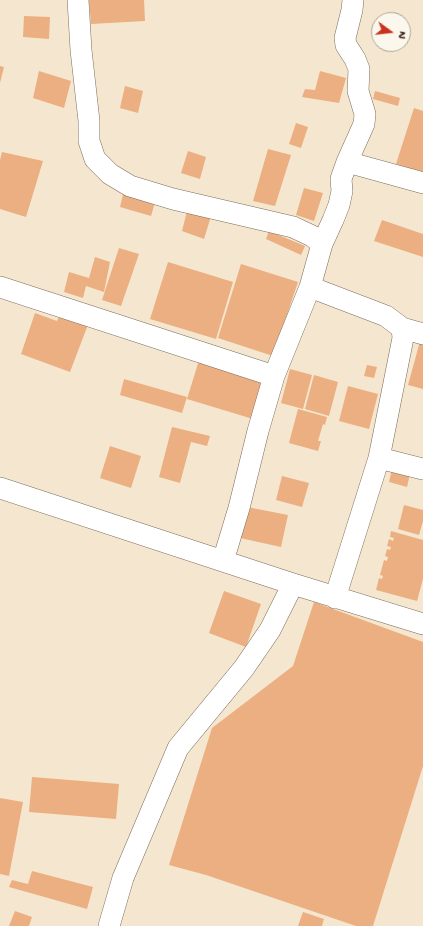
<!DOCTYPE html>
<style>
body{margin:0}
#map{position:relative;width:423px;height:926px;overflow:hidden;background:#f5e7cf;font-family:"Gochi Hand",sans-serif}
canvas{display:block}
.north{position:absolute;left:371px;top:12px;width:40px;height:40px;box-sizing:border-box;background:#fbf7ec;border:1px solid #aea59a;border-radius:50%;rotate:105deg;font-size:11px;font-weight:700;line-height:16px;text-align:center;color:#3b2a1e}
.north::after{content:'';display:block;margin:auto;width:14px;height:18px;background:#c8321e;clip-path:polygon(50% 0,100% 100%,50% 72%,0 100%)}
</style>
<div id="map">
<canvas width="423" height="926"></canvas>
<div class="north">N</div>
</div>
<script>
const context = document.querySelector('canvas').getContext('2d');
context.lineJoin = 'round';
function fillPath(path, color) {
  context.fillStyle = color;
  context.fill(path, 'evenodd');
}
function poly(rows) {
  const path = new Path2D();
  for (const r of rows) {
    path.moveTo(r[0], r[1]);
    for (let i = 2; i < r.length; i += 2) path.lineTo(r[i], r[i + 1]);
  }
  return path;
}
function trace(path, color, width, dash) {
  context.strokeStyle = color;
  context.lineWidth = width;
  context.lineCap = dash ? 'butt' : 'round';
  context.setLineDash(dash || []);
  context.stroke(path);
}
fillPath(poly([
 [89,0,144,0,145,21,91,24],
 [24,16,50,17,49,39,23,37],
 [0,66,4,67,0,83],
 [39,71,71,81,64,108,33,98],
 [320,71,346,78,339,103,302,97,305,89,315,90],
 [125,86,143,91,138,113,120,108],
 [375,91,400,98,398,106,373,99],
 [414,108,423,111,423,173,396,164],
 [296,123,308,127,301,148,289,144],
 [268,149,291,155,275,206,253,201],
 [188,151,206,157,200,179,181,173],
 [2,152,43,161,26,217,0,209,0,160],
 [304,188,323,193,314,221,296,215],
 [124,190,156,199,151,216,120,207],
 [188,207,212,213,204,239,182,231],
 [382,220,423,234,423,257,374,241],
 [269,231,305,246,301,255,266,239],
 [119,248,139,254,121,306,102,300],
 [95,257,110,262,104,292,86,286,83,298,64,292,69,272,89,278],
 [168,262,233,282,216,339,150,319],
 [241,264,298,282,273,356,218,338],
 [61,312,89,322,70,372,21,354,35,313,57,321],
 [422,334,423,334,423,389,408,385],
 [200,357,266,377,253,419,187,399],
 [367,365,377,367,374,378,364,376],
 [290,369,312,375,303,409,281,403],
 [314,375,338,382,329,416,305,409],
 [124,379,187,397,182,413,120,395],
 [348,386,378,394,369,429,339,421],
 [298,409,327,417,325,425,323,424,318,441,321,441,318,451,289,443],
 [172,427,210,436,207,446,191,442,180,483,159,477],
 [110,446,141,456,131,488,100,478],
 [392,469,410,474,407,487,389,482],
 [282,476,309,483,302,507,276,500],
 [404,505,423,510,423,521,419,535,398,529],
 [247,507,288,515,281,547,240,538],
 [391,531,423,540,423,579,417,601,376,590,379,578,382,579,383,576,380,575,384,560,387,561,388,557,385,556,387,549,390,550,391,547,387,546,389,539,393,541,394,538,390,537],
 [224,591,261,604,246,647,209,633],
 [314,602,423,642,423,766,373,926,356,926,206,875,169,865,212,728,293,666],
 [32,777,119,784,116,819,29,812],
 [0,798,23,802,9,876,0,874],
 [32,871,93,887,87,909,9,887,12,880,28,884],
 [15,911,32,917,29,926,9,926],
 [303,912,324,919,322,926,298,926]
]), '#ebaf81');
const minor = poly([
 [78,0,81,50,89,121,89,141,95,159,110,174,130,186,173,199,293,227,312,236,322,244],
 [347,162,423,183],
 [0,287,274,376],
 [310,287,386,316,402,328,403,338,379,458,335,598],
 [402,328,423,334],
 [379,458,423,469],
 [0,488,293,584,423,624],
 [223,561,239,508,258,431,274,376,310,287,322,244,333,220,339,205,342,191,341,179,347,162,364,124,365,114,358,91,359,69,355,59,346,45,345,38,352,10,353,0],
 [109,926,123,878,178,748,244,668,270,630,293,584]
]);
trace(minor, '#7c6c5c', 22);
trace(minor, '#fff', 21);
</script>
